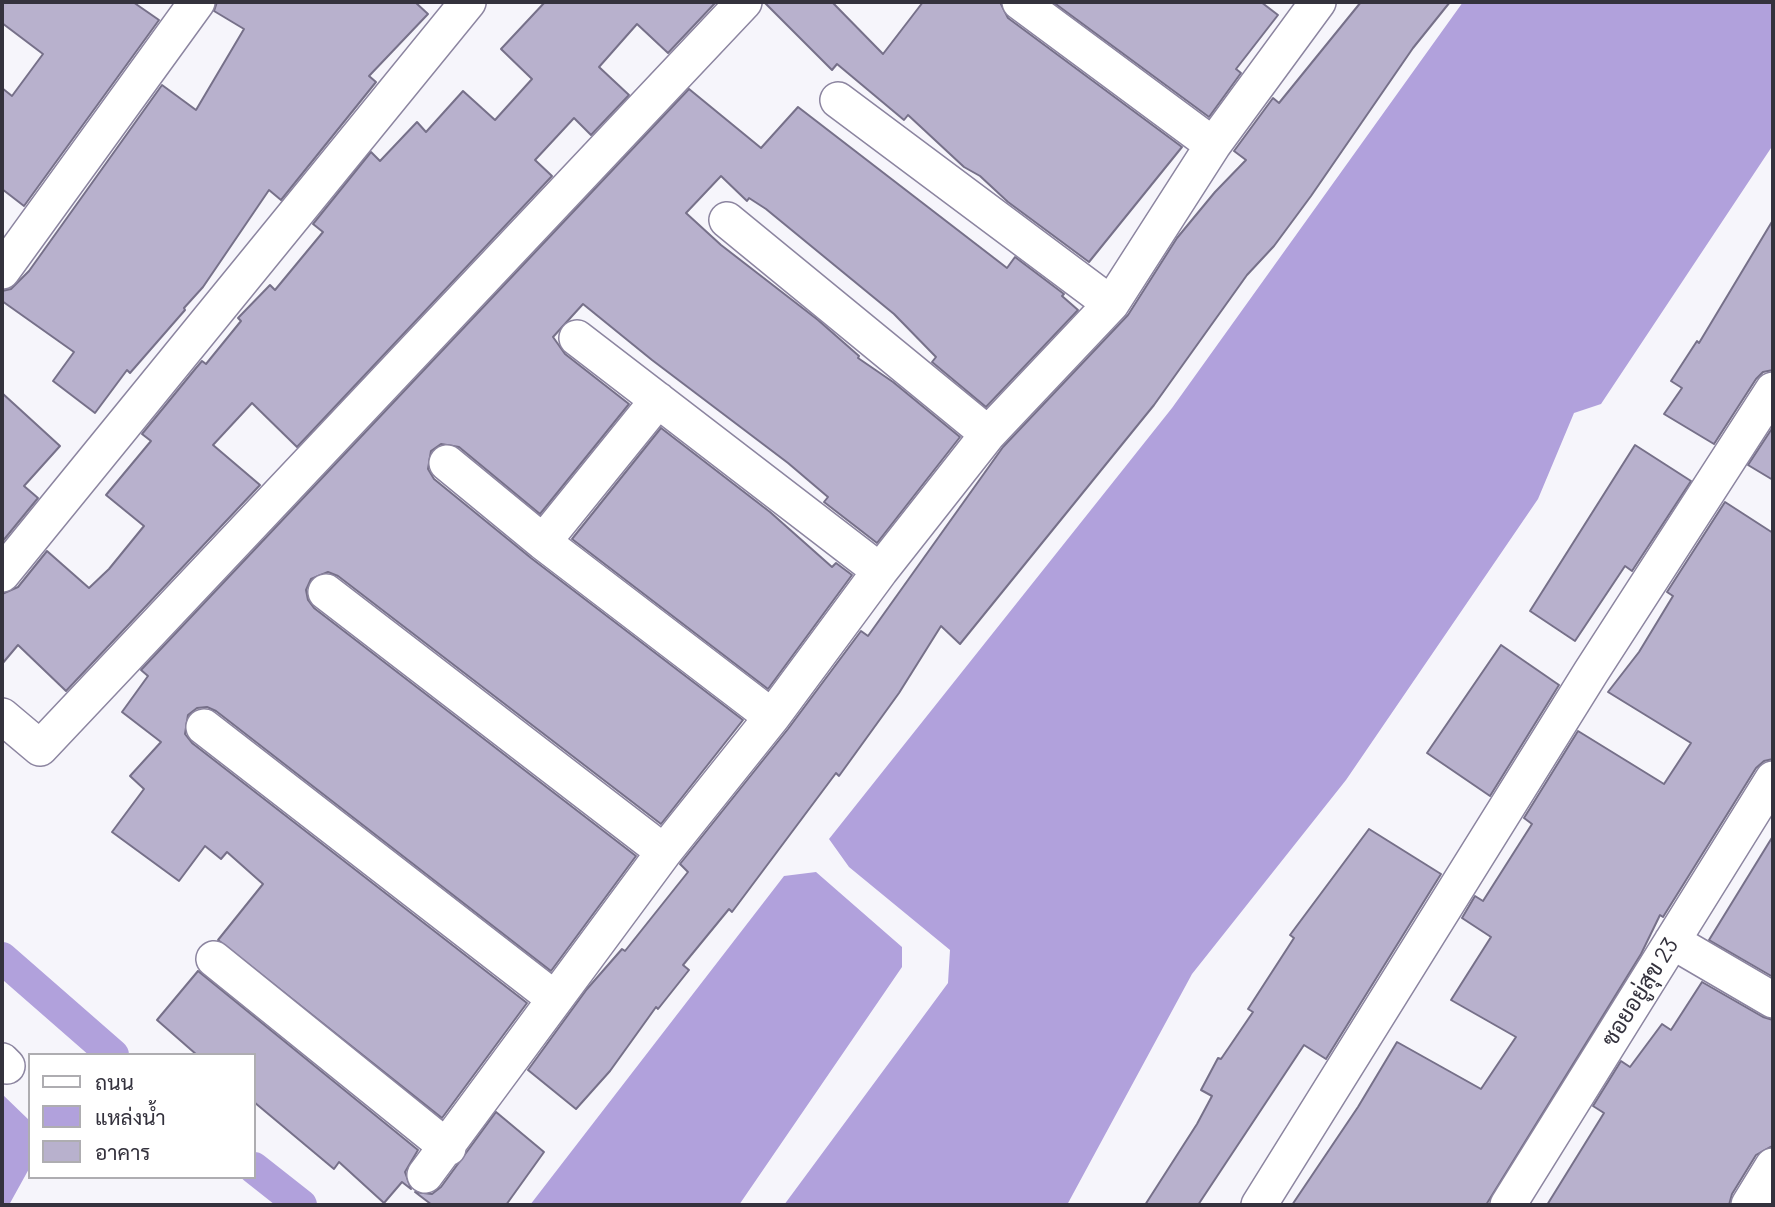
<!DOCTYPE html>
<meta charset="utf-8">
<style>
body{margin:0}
#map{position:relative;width:1775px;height:1207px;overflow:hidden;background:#f6f5fb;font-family:Barlow,Sarabun,sans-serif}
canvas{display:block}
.frame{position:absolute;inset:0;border:4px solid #34323d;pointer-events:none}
.legend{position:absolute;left:28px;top:1053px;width:228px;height:126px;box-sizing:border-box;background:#fff;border:2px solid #aeadb1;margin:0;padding:9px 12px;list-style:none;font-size:21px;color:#34323d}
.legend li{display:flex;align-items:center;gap:14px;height:35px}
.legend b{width:35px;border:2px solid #aeadb1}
</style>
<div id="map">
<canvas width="1775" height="1207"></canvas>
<div class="frame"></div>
<ul class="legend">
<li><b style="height:9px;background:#fff"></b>ถนน</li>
<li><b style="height:19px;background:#b1a1dc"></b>แหล่งน้ำ</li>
<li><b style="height:19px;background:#b8b1cd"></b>อาคาร</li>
</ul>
</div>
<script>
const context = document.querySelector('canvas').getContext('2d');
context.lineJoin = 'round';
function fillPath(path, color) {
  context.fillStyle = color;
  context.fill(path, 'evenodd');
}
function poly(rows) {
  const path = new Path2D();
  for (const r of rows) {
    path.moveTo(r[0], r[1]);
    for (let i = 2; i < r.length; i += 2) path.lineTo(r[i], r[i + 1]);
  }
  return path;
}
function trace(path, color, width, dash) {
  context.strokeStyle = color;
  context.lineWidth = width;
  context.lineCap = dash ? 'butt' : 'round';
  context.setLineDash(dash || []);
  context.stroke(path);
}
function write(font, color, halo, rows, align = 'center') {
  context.font = font + ' Barlow,Sarabun,sans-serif';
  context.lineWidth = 5;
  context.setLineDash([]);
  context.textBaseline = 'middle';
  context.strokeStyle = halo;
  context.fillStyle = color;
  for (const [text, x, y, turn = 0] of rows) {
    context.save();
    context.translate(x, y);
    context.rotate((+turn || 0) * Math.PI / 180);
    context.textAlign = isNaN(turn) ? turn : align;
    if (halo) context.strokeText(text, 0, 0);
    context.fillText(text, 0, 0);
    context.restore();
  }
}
fillPath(poly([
 [1463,2,1773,2,1773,145,1601,404,1574,413,1538,499,1346,780,1192,974,1067,1205,784,1205,948,983,950,950,849,867,829,839,1172,408],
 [816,872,902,947,902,967,739,1205,530,1205,784,876],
 [2,1094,30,1121,30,1167,9,1205,2,1205]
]), '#b1a1dc');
trace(poly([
 [2,958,113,1055],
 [254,1168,301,1205]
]), '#b1a1dc', 32);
const building = poly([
 [2,2,133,2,159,20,24,206,2,189,2,88,12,96,43,54,2,23,2,2],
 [217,2,415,2,428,14,369,76,376,82,281,200,269,190,203,287,184,308,185,310,130,373,127,370,95,413,53,381,74,352,2,301,2,291,11,289,29,271,162,85,196,110,244,29,214,11,217,2],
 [545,2,716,2,668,53,637,24,599,67,629,95,591,135,574,118,535,160,552,176,297,447,252,403,213,445,260,485,66,691,18,645,2,664,2,594,18,587,47,551,89,588,109,569,144,526,106,495,151,441,142,434,196,368,202,361,206,364,241,321,238,318,270,285,275,290,323,232,313,224,371,152,380,161,417,122,426,132,463,91,495,120,532,79,501,49,545,2],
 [764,2,832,2,883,54,923,2,1000,2,1008,18,1182,147,1089,262,1008,202,980,176,964,167,908,115,904,120,837,64,832,70,764,2],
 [1053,2,1261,2,1278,15,1236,69,1241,73,1209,117,1053,2],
 [1361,2,1450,2,1413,48,1311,196,1274,246,1247,275,1154,405,960,644,941,626,899,693,839,776,836,773,732,912,729,909,683,965,689,970,658,1009,656,1007,610,1071,576,1109,528,1070,587,989,622,949,625,951,688,872,680,864,788,729,861,631,868,636,1003,447,1128,315,1177,238,1215,192,1246,160,1234,151,1273,98,1279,103,1361,2],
 [689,89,761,148,798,107,1007,268,1015,257,1064,294,1062,296,1078,310,986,407,932,362,936,357,894,314,766,209,749,198,747,201,721,176,686,213,721,245,818,320,859,356,858,358,893,382,960,437,877,543,824,502,828,497,788,463,652,360,583,304,553,337,565,354,629,404,540,514,459,447,441,444,431,451,428,469,434,479,531,558,743,720,661,824,338,576,328,572,311,579,306,590,308,600,314,608,636,856,551,971,216,711,207,707,197,708,188,715,185,734,192,743,527,1003,442,1118,218,940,263,884,227,852,221,859,205,846,179,881,112,832,144,789,130,776,161,742,122,712,148,676,141,670,689,89],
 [1773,220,1773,370,1763,372,1756,379,1714,444,1664,414,1682,388,1671,381,1697,341,1699,343,1773,220],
 [2,393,60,446,24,486,38,498,2,542,2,393],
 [1773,427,1773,480,1748,465,1773,427],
 [661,428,770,512,832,567,836,563,852,575,768,689,572,539,661,428],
 [1635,445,1691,481,1632,571,1625,566,1575,641,1530,611,1635,445],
 [1725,502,1773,533,1773,759,1764,761,1756,768,1663,917,1660,915,1641,954,1486,1205,1292,1205,1358,1107,1397,1042,1481,1089,1516,1037,1451,1000,1491,937,1462,918,1475,896,1483,901,1532,824,1524,818,1578,731,1664,784,1691,743,1608,692,1639,652,1673,596,1667,592,1725,502],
 [1501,645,1559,685,1490,796,1427,753,1501,645],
 [1369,829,1441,874,1326,1059,1304,1045,1198,1205,1145,1205,1197,1124,1212,1096,1201,1090,1218,1058,1221,1059,1253,1012,1248,1009,1294,938,1290,935,1369,829],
 [1773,836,1773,977,1709,940,1773,836],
 [198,971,418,1150,405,1172,411,1189,402,1182,384,1203,339,1162,334,1169,254,1102,254,1055,197,1055,157,1020,198,971],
 [1702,982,1763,1017,1773,1020,1772,1146,1756,1155,1732,1194,1729,1205,1547,1205,1604,1113,1593,1106,1621,1061,1630,1067,1662,1024,1671,1030,1702,982],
 [496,1112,544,1152,506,1205,432,1205,415,1192,432,1194,441,1187,496,1112]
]);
fillPath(building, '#b8b1cd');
trace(building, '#767089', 2);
const minor = poly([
 [1020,2,1213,145],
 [838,100,1111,304],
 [727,220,988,434],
 [2,271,197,2],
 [577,338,880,571],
 [447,463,543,542,772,717],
 [543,542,658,400],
 [2,574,468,2],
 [326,592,664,852],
 [2,716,40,748,744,2],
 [204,727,555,999],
 [1672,941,1773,1000],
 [214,959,448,1148],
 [2,1061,7,1066],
 [425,1175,664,852,772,717,880,571,988,434,1111,304,1213,145,1318,2],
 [1259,1205,1591,672,1773,390],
 [1508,1205,1773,779],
 [1749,1205,1773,1166]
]);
trace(minor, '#8c85a0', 38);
trace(minor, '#fff', 35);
write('23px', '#34323d', '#fff', [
 ["ซอยอยู่สุข 23",1640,992,-58]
]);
</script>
